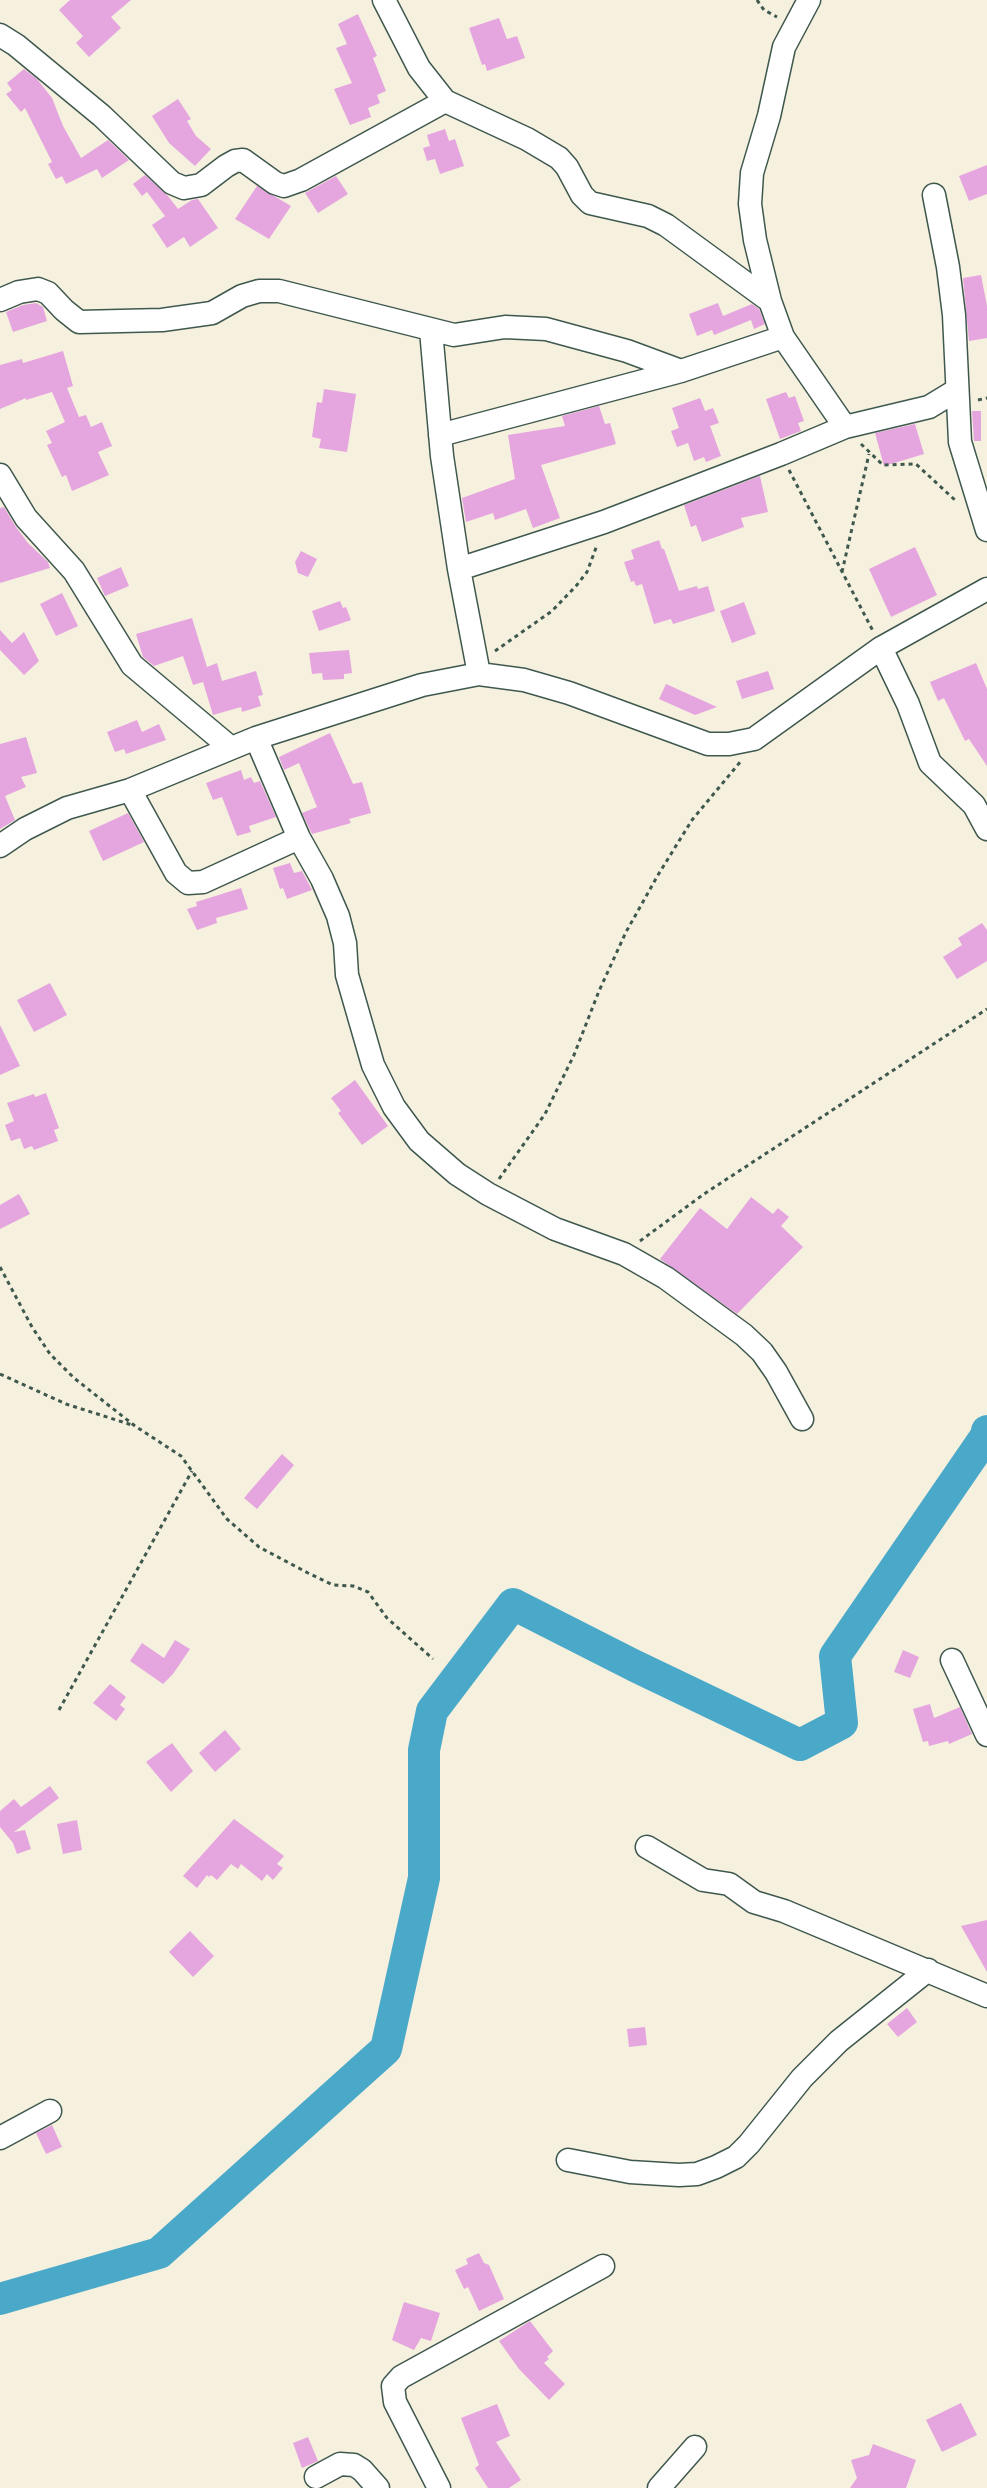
<!DOCTYPE html>
<style>
body{margin:0}
canvas{display:block;background:#f6f0de}
</style>
<canvas width="987" height="2488"></canvas>
<script>
const context = document.querySelector('canvas').getContext('2d');
context.lineJoin = 'round';
function poly(rows) {
  const path = new Path2D();
  for (const r of rows) {
    path.moveTo(r[0], r[1]);
    for (let i = 2; i < r.length; i += 2) path.lineTo(r[i], r[i + 1]);
  }
  return path;
}
function trace(path, color, width, dash) {
  context.strokeStyle = color;
  context.lineWidth = width;
  context.lineCap = dash ? 'butt' : 'round';
  context.setLineDash(dash || []);
  context.stroke(path);
}
function fillPath(path, color) {
  context.fillStyle = color;
  context.fill(path, 'evenodd');
}
trace(poly([
 [0,2299,159,2253,386,2049,424,1878,424,1750,432,1711,513,1604,635,1666,800,1745,842,1723,835,1656,986,1436,987,1431]
]), '#4aa9c9', 32);
fillPath(poly([
 [70,0,131,0,111,17,121,28,89,57,76,43,83,36,59,10],
 [358,14,377,56,373,58,386,91,377,95,380,103,368,108,371,117,350,125,334,89,352,83,336,48,347,44,338,24],
 [499,18,507,39,517,36,525,58,487,71,485,64,482,65,469,28],
 [24,69,37,79,52,98,63,126,81,158,108,140,129,160,102,178,97,169,66,184,62,176,56,179,48,164,52,162,25,108,21,112,6,94,12,90,7,83],
 [178,99,191,119,187,121,196,136,211,149,195,166,169,143,152,116],
 [445,129,449,141,455,139,464,166,440,174,435,159,427,161,423,148,430,146,427,135],
 [987,165,987,194,969,201,959,176],
 [145,175,168,196,178,209,192,200,198,199,218,228,190,247,184,237,167,248,152,225,165,216,147,192,142,196,133,184],
 [336,176,348,194,318,213,305,193],
 [257,186,291,206,269,239,235,219],
 [981,275,987,306,987,338,969,341,963,278],
 [36,303,43,307,47,321,13,332,6,312,23,305],
 [718,303,723,316,752,304,759,309,765,324,754,329,751,320,714,335,712,330,697,336,689,314],
 [63,351,73,386,67,388,79,417,86,415,91,427,102,422,112,446,98,452,109,475,72,491,66,475,62,477,47,445,52,443,46,431,65,422,52,392,26,400,26,398,0,409,0,365,22,359,23,363],
 [324,389,356,394,347,452,319,448,321,439,312,437,317,402,322,403],
 [786,392,789,398,795,396,804,421,798,423,801,431,780,439,766,399],
 [700,398,705,411,713,408,719,423,710,426,721,456,706,462,704,457,694,461,688,443,677,447,671,431,679,428,672,408],
 [599,406,605,424,610,423,616,444,541,465,560,518,533,528,526,509,495,520,493,513,466,522,462,498,515,479,508,435,565,426,562,416],
 [972,411,981,411,981,441,974,441],
 [915,424,924,454,884,466,875,433],
 [760,476,768,512,741,518,744,527,702,542,696,525,691,527,684,505],
 [4,507,16,527,28,543,48,562,50,568,0,583,0,508],
 [659,540,662,549,664,549,679,591,697,586,698,589,708,586,715,611,673,624,671,619,654,624,642,584,636,586,634,581,631,582,624,562,634,559,631,550],
 [915,547,937,595,891,617,869,569],
 [301,551,317,559,308,577,298,573,295,562],
 [121,567,129,586,105,596,97,578],
 [62,593,78,626,56,636,40,604],
 [340,601,343,608,346,607,351,620,319,631,312,611],
 [744,602,756,634,732,643,720,611],
 [192,618,207,667,217,663,222,681,256,671,263,695,258,696,261,706,242,712,241,707,213,715,203,682,193,685,183,656,154,666,143,657,136,634],
 [0,630,12,643,24,632,39,661,24,675,0,650],
 [349,650,352,673,344,674,344,679,323,680,322,673,312,674,309,653],
 [976,663,987,689,987,766,969,739,965,741,944,698,938,701,930,682],
 [768,671,774,689,742,699,736,681],
 [666,684,717,707,695,715,659,699],
 [137,720,142,732,159,724,166,740,126,754,124,749,115,752,107,732],
 [330,733,353,784,362,782,371,813,349,819,351,823,312,834,302,813,317,807,299,763,284,770,279,757],
 [26,737,37,773,21,777,26,787,5,796,15,820,0,829,0,744],
 [241,770,244,780,251,777,254,783,260,781,276,817,249,826,251,832,237,836,222,797,213,800,206,783],
 [128,813,144,842,103,861,89,831],
 [290,863,294,873,302,871,312,890,287,899,283,888,280,889,273,868],
 [241,888,248,909,216,918,217,923,197,930,187,909,197,906,196,902],
 [982,923,987,930,987,961,957,979,943,957,962,945,958,938],
 [50,983,67,1015,34,1032,17,1000],
 [0,1025,20,1066,0,1075],
 [355,1080,388,1126,362,1145,338,1113,341,1111,331,1098],
 [46,1093,59,1128,54,1130,58,1141,34,1150,32,1146,24,1149,20,1138,11,1141,5,1125,14,1121,7,1103,34,1094,35,1097],
 [19,1194,30,1214,0,1229,0,1205],
 [751,1197,773,1214,778,1208,789,1217,781,1226,803,1247,737,1314,660,1259,700,1208,727,1229],
 [282,1454,294,1465,257,1509,244,1498],
 [175,1640,190,1649,173,1674,163,1684,130,1661,142,1643,164,1658],
 [903,1650,919,1657,910,1678,894,1672],
 [110,1684,126,1697,120,1705,125,1709,116,1721,93,1703],
 [930,1704,934,1718,960,1707,972,1734,949,1744,948,1741,929,1746,928,1741,923,1742,913,1709],
 [225,1730,241,1749,215,1772,199,1753],
 [172,1743,193,1771,171,1792,146,1762],
 [50,1786,59,1798,14,1832,25,1830,31,1849,17,1854,13,1843,0,1827,0,1811,14,1799,21,1807],
 [234,1819,284,1856,277,1864,283,1868,273,1880,267,1874,262,1881,241,1864,238,1869,231,1864,217,1880,211,1875,209,1877,207,1875,197,1888,183,1876],
 [77,1820,82,1850,63,1854,57,1824],
 [987,1920,987,1972,961,1926],
 [190,1931,214,1956,193,1977,169,1952],
 [907,2008,917,2022,898,2037,887,2024],
 [645,2027,647,2045,629,2047,627,2029],
 [52,2125,62,2147,46,2154,36,2133],
 [479,2253,484,2263,489,2265,504,2299,479,2311,468,2287,464,2289,455,2270,468,2264,466,2259],
 [404,2302,440,2313,431,2341,421,2338,414,2350,392,2340],
 [530,2321,553,2351,547,2357,549,2359,544,2363,565,2384,549,2400,519,2369,499,2341],
 [961,2403,977,2435,942,2452,926,2420],
 [497,2404,510,2436,496,2442,521,2480,509,2488,488,2488,475,2468,479,2465,461,2418],
 [308,2437,318,2461,302,2468,293,2443],
 [873,2444,916,2460,906,2488,850,2488,857,2478,851,2460,869,2455]
]), '#e5a6df');
const minor = poly([
 [384,0,419,68,445,101,527,139,559,158,567,167,582,195,590,203,648,216,666,225,770,301],
 [809,0,784,47,769,116,752,173,750,204,755,240,770,301,783,337,845,427],
 [0,35,16,45,102,116,172,183,184,188,201,185,226,166,235,161,243,160,275,183,284,186,301,180,445,101],
 [934,195,948,267,954,315,960,442,987,530],
 [0,300,19,292,38,289,48,293,64,310,79,322,162,320,212,313,242,296,259,291,279,291,454,335,505,327,546,329,627,351,681,371],
 [431,330,442,456,459,569,479,674],
 [440,435,681,371,783,337],
 [0,475,26,518,74,571,132,665,231,748],
 [459,569,604,522,781,454,845,427,929,407,957,390],
 [881,648,908,704,930,763,974,805,987,829],
 [256,738,299,838,322,879,338,916,345,943,347,975,373,1065,394,1107,419,1141,457,1174,488,1194,555,1229,624,1254,666,1278,744,1335,762,1352,776,1372,802,1419],
 [130,790,176,873,188,883,203,882,299,838],
 [0,846,25,829,67,808,130,790,256,738,422,685,479,674,524,680,569,693,708,744,729,744,754,739,881,648,987,589],
 [952,1660,987,1735],
 [647,1847,703,1880,729,1884,754,1902,784,1911,987,1996],
 [0,2138,50,2111],
 [568,2160,630,2172,679,2175,697,2174,716,2167,736,2157,749,2144,802,2078,839,2041,928,1970],
 [316,2477,340,2464,354,2465,362,2470,378,2488],
 [439,2488,395,2402,393,2386,401,2377,603,2266],
 [659,2488,695,2447]
]);
trace(minor, '#3f584e', 25);
trace(poly([
 [757,0,764,10,777,17],
 [978,400,987,398],
 [861,444,883,465,916,464,956,501],
 [789,470,873,631],
 [842,572,869,454],
 [495,651,552,611,576,586,587,572,597,545],
 [499,1179,545,1114,574,1055,599,991,626,932,658,875,692,820,741,761],
 [640,1241,704,1194,987,1009],
 [0,1267,32,1327,50,1354,74,1378,135,1426,181,1456,227,1519,259,1547,308,1573,333,1585,353,1586,368,1592,387,1618,433,1659],
 [0,1374,66,1404,132,1425],
 [59,1710,192,1471]
]), '#3f584e', 3, [4, 4]);
trace(minor, '#fff', 22);
</script>
